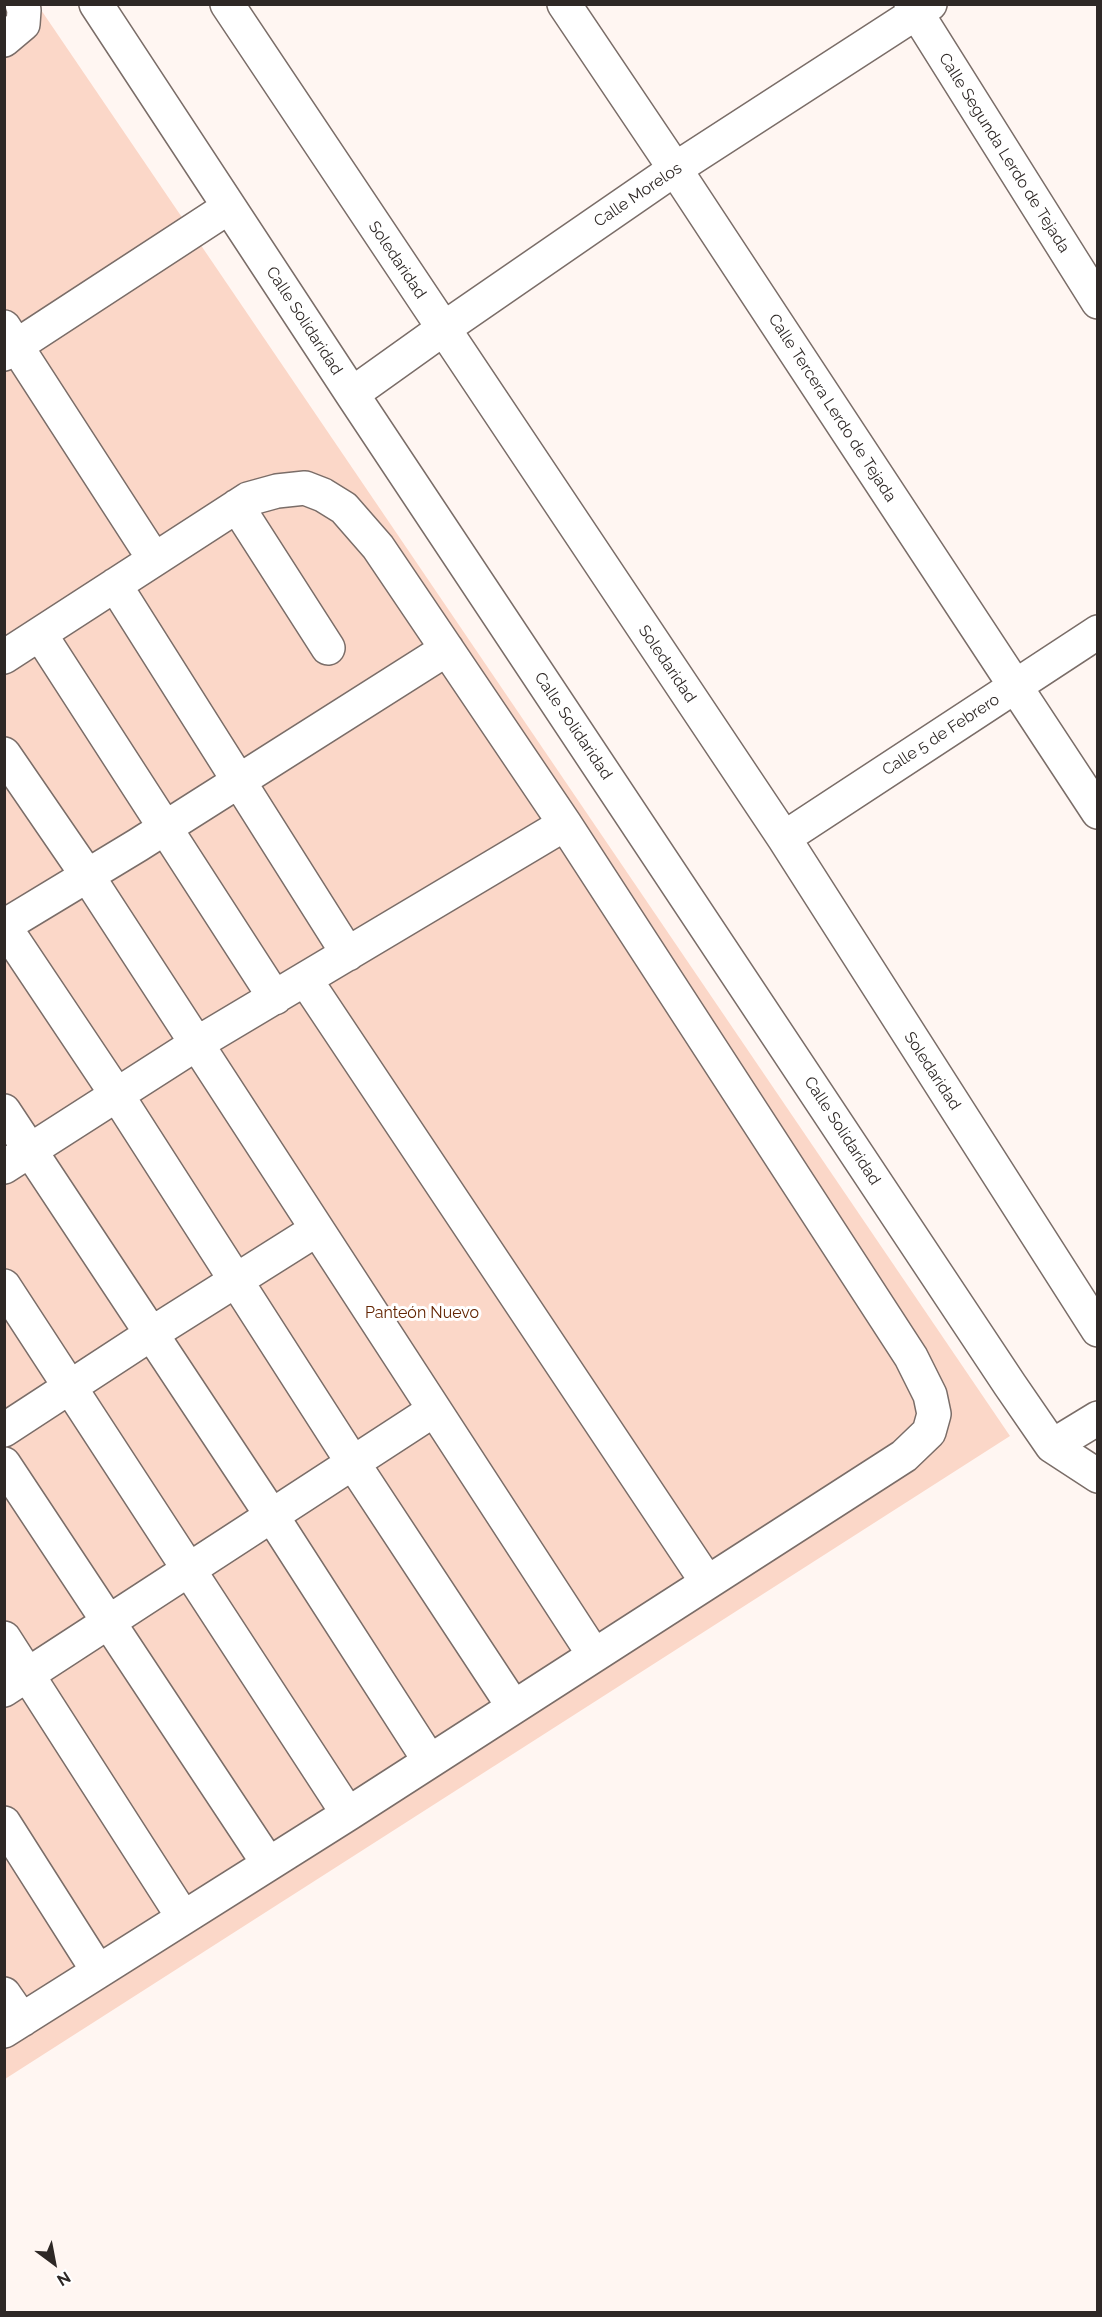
<!DOCTYPE html>
<meta charset="utf-8">
<style>
body{margin:0}
#map{position:relative;width:1102px;height:2317px;overflow:hidden;background:#fff6f2;font-family:Raleway,sans-serif}
canvas{display:block}
.frame{position:absolute;inset:0;border:6px solid #2e2826;pointer-events:none}
.north{position:absolute;left:24px;top:2233px;width:60px;height:60px;-webkit-text-stroke:4px #fff;paint-order:stroke;rotate:148deg;font-size:16px;font-weight:700;line-height:24px;text-align:center;color:#2e2826}
.north::after{content:'';display:block;margin:auto;width:21px;height:27px;background:#2e2826;clip-path:polygon(50% 0,100% 100%,50% 72%,0 100%)}
</style>
<div id="map">
<canvas width="1102" height="2317"></canvas>
<div class="frame"></div>
<div class="north">N</div>
</div>
<script>
const context = document.querySelector('canvas').getContext('2d');
context.lineJoin = 'round';
function fillPath(path, color) {
  context.fillStyle = color;
  context.fill(path, 'evenodd');
}
function poly(rows) {
  const path = new Path2D();
  for (const r of rows) {
    path.moveTo(r[0], r[1]);
    for (let i = 2; i < r.length; i += 2) path.lineTo(r[i], r[i + 1]);
  }
  return path;
}
function trace(path, color, width, dash) {
  context.strokeStyle = color;
  context.lineWidth = width;
  context.lineCap = dash ? 'butt' : 'round';
  context.setLineDash(dash || []);
  context.stroke(path);
}
function write(font, color, halo, rows, align = 'center') {
  context.font = font + ' Raleway,sans-serif';
  context.lineWidth = 6;
  context.setLineDash([]);
  context.textBaseline = 'middle';
  context.strokeStyle = halo;
  context.fillStyle = color;
  for (const [text, x, y, turn = 0] of rows) {
    context.save();
    context.translate(x, y);
    context.rotate((+turn || 0) * Math.PI / 180);
    context.textAlign = isNaN(turn) ? turn : align;
    if (halo) context.strokeText(text, 0, 0);
    context.fillText(text, 0, 0);
    context.restore();
  }
}
fillPath(poly([
 [37,4,1010,1436,5,2079,4,5]
]), '#fbd7c8');
const minor = poly([
 [96,4,352,394,1010,1385,1052,1446,1098,1476],
 [227,4,784,838,1098,1330],
 [564,4,675,169,1098,812],
 [911,4,1098,302],
 [4,40,23,24,24,10,22,4],
 [4,327,154,559],
 [4,354,229,207],
 [352,394,443,329,675,169,930,4],
 [237,506,328,648],
 [115,585,348,954],
 [40,634,275,998],
 [4,657,248,499,277,491,305,488,323,495,344,508,378,547,565,824,911,1357,930,1395,934,1414,929,1432,904,1456,348,1814,4,2031],
 [4,754,87,875,594,1655],
 [784,838,1098,632],
 [4,926,117,1095,353,1463,513,1706],
 [4,926,138,845,447,649],
 [305,979,707,1582],
 [4,1111,272,1516,429,1760],
 [4,1167,196,1044,565,824],
 [4,1286,348,1814],
 [4,1430,151,1334,316,1230],
 [1052,1446,1098,1418],
 [4,1464,268,1863],
 [4,1638,183,1917],
 [4,1690,434,1410],
 [4,1823,98,1971],
 [4,1994,22,2020]
]);
trace(minor, '#7a6d68', 36);
trace(minor, '#fff', 33);
write('16px', '#2e2826', '#fff', [
 ["Calle Segunda Lerdo de Tejada",1004,153,58],
 ["Calle Morelos",638,195,-34],
 ["Soledaridad",397,260,56],
 ["Calle Solidaridad",304,321,57],
 ["Calle Tercera Lerdo de Tejada",832,408,57],
 ["Soledaridad",667,664,56],
 ["Calle Solidaridad",573,726,56],
 ["Calle 5 de Febrero",941,735,-33],
 ["Soledaridad",932,1071,57],
 ["Calle Solidaridad",842,1131,57]
]);
write('16px', '#632503', '#fff', [
 ["Panteón Nuevo",422,1313]
]);
</script>
